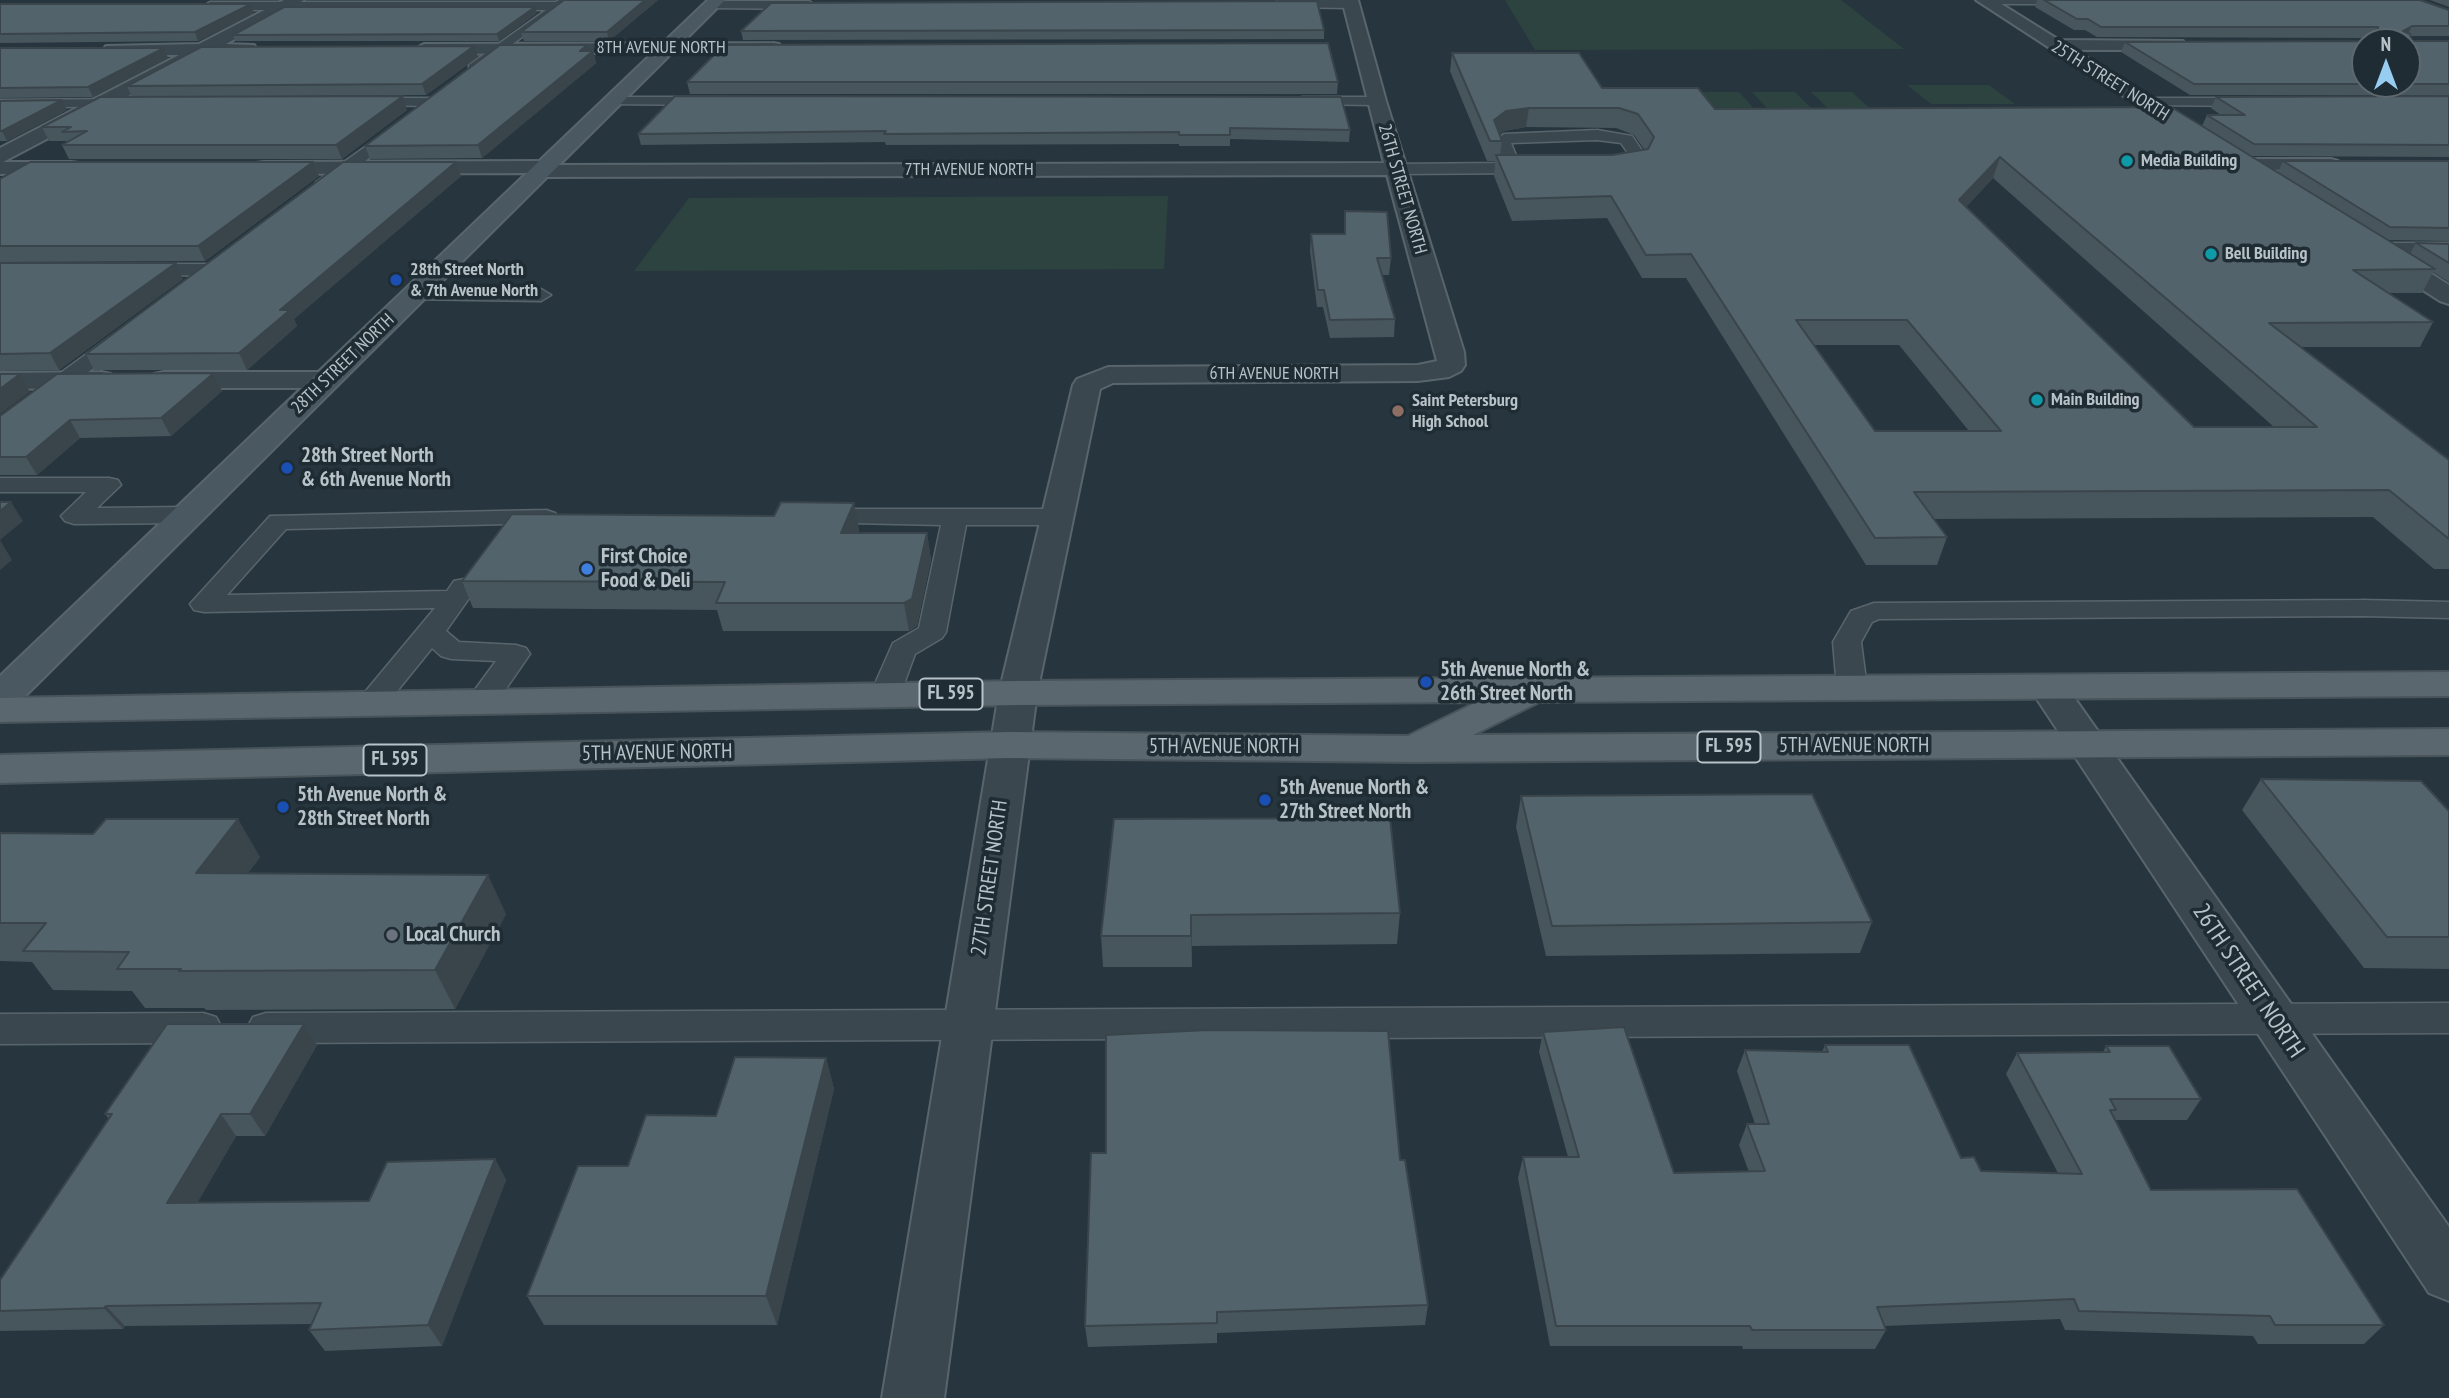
<!DOCTYPE html>
<style>
body{margin:0}
#map{position:relative;width:2449px;height:1398px;overflow:hidden;background:#27363e;font-family:"PT Sans Narrow",sans-serif}
canvas{display:block}
.north{position:absolute;left:2351px;top:28px;width:70px;height:70px;box-sizing:border-box;background:#202c33;border:2px solid #5d686f;border-radius:50%;rotate:0deg;font-size:19px;font-weight:700;line-height:28px;text-align:center;color:#b8c2c9}
.north::after{content:'';display:block;margin:auto;width:24px;height:32px;background:#96cdf0;clip-path:polygon(50% 0,100% 100%,50% 72%,0 100%)}
</style>
<div id="map">
<canvas width="2449" height="1398"></canvas>
<div class="north">N</div>
</div>
<script>
const context = document.querySelector('canvas').getContext('2d');
context.lineJoin = 'round';
function fillPath(path, color) {
  context.fillStyle = color;
  context.fill(path, 'evenodd');
}
function poly(rows) {
  const path = new Path2D();
  for (const r of rows) {
    path.moveTo(r[0], r[1]);
    for (let i = 2; i < r.length; i += 2) path.lineTo(r[i], r[i + 1]);
  }
  return path;
}
function trace(path, color, width, dash) {
  context.strokeStyle = color;
  context.lineWidth = width;
  context.lineCap = dash ? 'butt' : 'round';
  context.setLineDash(dash || []);
  context.stroke(path);
}
function write(font, color, halo, rows, align = 'center') {
  context.font = font + ' "PT Sans Narrow",sans-serif';
  context.lineWidth = 7;
  context.setLineDash([]);
  context.textBaseline = 'middle';
  context.strokeStyle = halo;
  context.fillStyle = color;
  for (const [text, x, y, turn = 0] of rows) {
    context.save();
    context.translate(x, y);
    context.rotate((+turn || 0) * Math.PI / 180);
    context.textAlign = isNaN(turn) ? turn : align;
    if (halo) context.strokeText(text, 0, 0);
    context.fillText(text, 0, 0);
    context.restore();
  }
}
fillPath(poly([
 [1505,0,1841,0,1904,49,1535,50],
 [1907,85,1989,85,2015,104,1931,104],
 [1696,92,1739,92,1765,121,1719,121],
 [1752,92,1795,92,1824,121,1779,121],
 [1811,92,1852,92,1884,121,1842,122],
 [1168,196,1164,269,634,271,689,198]
]), '#2c433f');
const lane = poly([
 [559,0,573,0,474,72,469,71,469,65,546,10,210,10,204,6,210,2,556,2,559,0],
 [1279,0,1351,0,1357,4,1351,8,1275,7,1273,4,1279,0],
 [1978,0,2079,0,2073,4,1984,4,1978,0],
 [711,1,809,1,815,5,809,9,707,8,707,2,711,1],
 [613,97,711,97,718,101,711,105,608,104,606,101,608,98,613,97],
 [1303,97,1376,97,1383,101,1376,105,1298,104,1296,101,1298,98,1303,97],
 [364,98,433,98,440,102,433,106,359,105,357,102,364,98],
 [2144,98,2253,98,2260,102,2253,106,2139,105,2137,102,2139,99,2144,98],
 [126,99,131,100,133,103,131,106,0,108,0,100,126,99],
 [400,122,408,127,405,130,328,190,316,190,314,186,316,182,400,122],
 [1597,130,1632,136,1648,159,1644,167,1608,171,1606,168,1608,165,1632,159,1621,143,1597,140,1511,143,1519,163,1539,165,1541,168,1539,171,1533,173,1397,174,1389,169,1397,164,1503,163,1494,142,1504,134,1597,130],
 [2377,243,2449,243,2449,255,2370,253,2368,249,2377,243],
 [140,264,210,264,220,270,210,276,133,274,130,270,133,266,140,264],
 [414,289,541,289,551,295,541,301,407,299,404,295,407,291,414,289],
 [121,332,128,334,131,338,128,342,8,433,0,435,0,417,114,334,121,332],
 [0,478,109,478,118,480,121,485,97,508,187,507,196,510,200,515,196,520,187,523,74,524,65,521,61,516,86,492,0,492,0,478],
 [816,509,1057,509,1066,512,1070,517,1066,522,1057,525,966,525,946,632,942,638,915,654,900,695,895,702,885,704,875,702,870,695,893,643,919,628,941,525,807,522,803,517,807,512,816,509],
 [546,510,555,513,559,518,555,523,286,529,227,595,447,591,454,581,464,579,474,581,477,587,446,631,459,642,516,645,526,648,530,654,492,709,481,711,470,709,466,702,496,661,451,659,441,656,432,648,381,711,370,713,359,711,355,704,435,608,204,612,194,610,190,604,270,516,546,510],
 [2362,600,2449,602,2449,618,2362,616,1879,619,1872,622,1861,642,1867,688,1862,694,1852,697,1842,694,1837,688,1833,642,1851,611,1874,603,2362,600],
 [2449,1003,2449,1033,266,1043,253,1039,247,1028,253,1017,266,1013,2449,1003],
 [203,1013,216,1017,222,1028,216,1039,203,1043,0,1044,0,1014,203,1013]
]);
const street = poly([
 [284,0,304,0,226,44,254,45,257,49,254,53,206,55,3,162,71,162,79,163,82,168,79,173,0,174,0,148,179,55,112,55,106,54,103,50,106,46,199,44,284,0],
 [1342,0,1358,0,1386,101,1464,352,1465,365,1461,371,1449,377,1418,381,1113,383,1100,389,1037,693,944,1398,882,1398,999,693,1073,385,1077,379,1108,367,1418,365,1437,361,1387,175,541,177,532,173,264,174,256,173,253,168,256,163,264,162,545,161,554,165,1384,163,1342,0],
 [1976,0,1995,0,2059,40,2183,41,2186,45,2177,50,2075,50,2205,134,2202,138,2188,138,1976,0],
 [773,43,779,44,782,48,779,52,424,54,415,49,424,44,773,43],
 [2246,159,2331,159,2338,161,2342,165,2338,169,2331,171,2239,169,2235,165,2239,161,2246,159],
 [2385,248,2394,250,2449,285,2449,304,2440,301,2376,260,2373,255,2376,250,2385,248],
 [101,372,111,374,115,380,111,386,101,388,0,389,0,373,101,372],
 [164,372,327,372,337,374,341,380,337,386,327,388,164,388,154,386,150,380,154,374,164,372],
 [2048,675,2061,679,2449,1227,2449,1301,2429,1293,2029,687,2035,679,2048,675]
]);
const secondary = poly([
 [708,0,725,0,14,707,0,710,0,676,708,0]
]);
const primary = poly([
 [2449,672,2449,696,1539,702,1473,735,2449,729,2449,755,1413,762,1009,758,0,783,0,755,1009,732,1408,736,1477,702,1018,705,0,722,0,698,1018,681,2449,672]
]);
trace(lane, '#59656c', 3);
trace(street, '#59656c', 4);
trace(secondary, '#59656c', 4);
trace(primary, '#48535a', 4);
fillPath(lane, '#3b474e');
fillPath(street, '#3b474e');
fillPath(secondary, '#4a5861');
fillPath(primary, '#5a676e');
fillPath(poly([
 [658,0,609,41,524,41,521,32],
 [2037,0,2420,0,2449,10,2449,36,2410,36,2412,41,2449,41,2449,95,2190,95,2121,52,2125,42,2369,41,2370,38,2097,37,2085,30,2074,30,2035,7],
 [2430,0,2449,0,2449,7],
 [0,4,254,13,198,41,0,43],
 [537,13,499,41,235,41,233,35],
 [1324,30,1324,39,743,40,741,31],
 [587,45,589,51,593,51,596,63,482,158,370,159,365,146],
 [0,48,164,48,168,58,93,97,0,98],
 [1452,53,1602,88,1715,109,2202,126,2207,115,2221,115,2211,108,2216,97,2449,96,2449,157,2252,156,2278,172,2283,161,2449,161,2449,241,2388,240,2410,254,2416,243,2449,244,2449,282,2433,272,2422,293,2388,293,2433,322,2420,347,2301,347,2449,460,2449,569,2434,569,2373,517,1934,519,1947,537,1937,565,1866,565,1686,278,1642,278,1607,218,1512,221,1494,176,1495,161,1487,161,1450,71],
 [1526,127,1616,128,1634,135,1644,149,1612,155,1500,155,1502,141,1499,135,1504,131],
 [1993,178,2274,427,2194,427,1966,207],
 [1814,345,1899,345,1969,431,1875,431],
 [478,57,426,95,132,97,127,86],
 [687,82,1338,82,1337,94,690,94],
 [675,96,1350,130,1349,142,1230,139,1230,146,1179,146,1179,144,886,145,885,142,641,145,638,134],
 [0,101,67,110,7,141,0,141],
 [407,110,342,159,69,159,62,145,67,142,67,141,49,141,42,127],
 [313,162,319,176,205,261,0,262,0,179],
 [456,162,461,176,294,319,297,326,247,370,94,370,86,354],
 [1345,211,1391,258,1389,275,1382,275,1395,319,1394,337,1330,338,1323,307,1317,307,1310,251,1311,234,1344,234],
 [0,263,183,279,59,370,0,371],
 [214,373,222,391,171,436,80,438,37,475,0,475,0,416],
 [859,529,858,533,927,533,931,560,917,626,909,631,723,631,717,610,473,608,462,581],
 [2261,779,2449,811,2449,969,2364,968,2242,810],
 [1521,796,1872,922,1860,953,1546,956,1516,827],
 [1114,819,1400,913,1397,944,1192,946,1192,967,1103,967,1101,936],
 [0,833,260,857,248,873,506,914,455,1009,206,1010,204,1008,145,1008,132,991,53,990,32,962,0,961],
 [304,1024,317,1045,265,1136,236,1136,197,1203,369,1201,495,1159,506,1180,442,1346,325,1351,309,1330,312,1324,125,1326,123,1329,0,1331,0,1311,109,1119,105,1114],
 [1543,1032,1674,1173,1749,1172,1739,1145,1747,1124,1755,1124,1737,1071,1745,1050,1822,1052,1825,1045,1961,1158,1981,1171,2058,1173,2006,1074,2017,1053,2103,1052,2106,1046,2201,1099,2187,1120,2115,1120,2151,1190,2384,1325,2364,1344,2258,1344,2253,1336,2065,1330,2060,1319,1884,1326,1886,1330,1875,1349,1743,1349,1742,1346,1550,1346,1518,1178,1523,1157,1568,1157,1539,1052],
 [826,1058,834,1089,777,1325,544,1325,527,1296,628,1166,716,1116],
 [1400,1160,1428,1305,1425,1325,1217,1333,1217,1343,1088,1347,1085,1326]
]), '#47555c');
fillPath(poly([
 [645,0,658,0,609,41,607,32],
 [251,4,254,13,198,41,195,32],
 [535,7,537,13,499,41,497,34],
 [2412,26,2407,36,2403,31],
 [587,45,590,53,593,51,596,63,482,158,478,145],
 [474,46,478,57,426,95,422,84],
 [164,48,168,58,93,97,88,87],
 [403,96,407,110,342,159,336,145],
 [62,100,67,110,7,141,2,131],
 [1529,108,1526,127,1504,131,1492,141,1494,120,1506,111],
 [2000,157,1993,178,1952,222,1959,200],
 [313,162,319,176,205,261,198,246],
 [456,162,461,176,294,319,297,326,247,370,239,353,280,310],
 [176,263,183,279,59,370,50,353],
 [214,373,222,391,171,436,161,418],
 [20,374,30,392,0,414,0,389],
 [70,420,80,438,37,475,26,457],
 [11,502,23,521,0,540,0,511],
 [854,503,859,529,846,560,841,533],
 [927,533,931,560,917,626,909,631,904,603],
 [0,540,12,560,0,570],
 [238,819,260,857,220,912,196,873],
 [488,875,506,914,455,1009,435,970],
 [1191,915,1192,946,1192,967,1191,936],
 [304,1024,317,1045,265,1136,250,1114],
 [826,1058,834,1089,777,1325,766,1296],
 [221,1114,236,1136,185,1224,167,1203],
 [495,1159,506,1180,442,1346,428,1325],
 [106,1306,125,1326,123,1329,104,1308]
]), '#3a454b');
const building = poly([
 [564,0,645,0,607,32,521,32,564,0],
 [2044,0,2420,0,2449,10,2449,26,2412,26,2403,31,2410,34,2412,41,2449,41,2449,84,2407,84,2407,42,2365,42,2365,84,2194,84,2125,42,2370,41,2373,33,2378,31,2378,27,2101,27,2088,19,2077,19,2044,0],
 [1317,1,1324,30,741,31,771,3,1317,1],
 [0,4,251,4,195,32,0,34,0,4],
 [284,7,535,7,497,34,233,35,284,7],
 [1328,43,1338,82,687,82,724,45,1328,43],
 [500,45,587,45,580,51,593,51,478,145,365,146,500,45],
 [474,46,422,84,127,86,201,47,474,46],
 [0,48,164,48,88,87,0,88,0,48],
 [1452,53,1579,53,1602,88,1698,88,1715,109,2171,107,2435,269,2353,270,2433,322,2269,323,2449,460,2449,539,2389,490,1914,492,1947,537,1875,538,1691,254,1646,255,1611,196,1515,199,1496,155,1612,155,1648,149,1654,137,1638,114,1619,108,1529,108,1506,111,1494,120,1502,141,1490,141,1452,53],
 [2000,157,2317,427,2194,427,1959,200,2000,157],
 [1796,320,1907,320,2001,431,1875,431,1796,320],
 [403,96,336,145,62,145,87,131,62,132,71,127,42,127,100,97,403,96],
 [675,96,1341,97,1350,130,1230,128,1230,135,1179,135,1179,132,884,134,886,131,638,134,675,96],
 [2449,96,2449,145,2254,144,2207,115,2245,115,2216,97,2449,96],
 [62,100,2,131,0,131,0,101,62,100],
 [2283,161,2449,161,2449,228,2390,227,2283,161],
 [30,162,313,162,198,246,0,246,0,179,30,162],
 [343,162,456,162,280,310,290,310,239,353,86,354,343,162],
 [1345,211,1387,212,1391,258,1377,258,1395,319,1330,320,1324,290,1318,290,1311,234,1345,234,1345,211],
 [2416,243,2449,244,2449,263,2416,243],
 [0,263,176,263,50,353,0,354,0,263],
 [214,373,161,418,70,420,26,457,0,457,0,416,57,374,214,373],
 [0,374,20,374,0,389,0,374],
 [0,502,11,502,0,511,0,502],
 [781,502,854,503,841,533,927,533,912,599,904,603,716,603,725,582,462,581,512,514,774,516,781,502],
 [2261,779,2421,781,2449,811,2449,937,2387,937,2261,779],
 [1812,794,1872,922,1552,926,1521,796,1812,794],
 [1390,818,1400,913,1191,915,1191,936,1101,936,1114,819,1390,818],
 [106,819,238,819,196,873,488,875,435,970,179,971,181,969,117,969,129,952,23,951,46,923,0,923,0,833,93,834,106,819],
 [167,1024,304,1024,250,1114,221,1114,167,1203,369,1201,387,1162,495,1159,428,1325,309,1330,321,1303,106,1306,104,1308,0,1311,0,1280,112,1114,105,1114,167,1024],
 [1624,1027,1674,1173,1765,1171,1747,1124,1769,1124,1745,1050,1828,1052,1825,1045,1909,1045,1961,1158,1974,1157,1981,1171,2082,1174,2017,1053,2110,1052,2106,1046,2169,1046,2201,1099,2110,1099,2116,1110,2110,1110,2151,1190,2297,1189,2384,1325,2275,1325,2270,1316,2079,1311,2074,1299,1877,1307,1886,1330,1752,1330,1750,1326,1556,1326,1523,1157,1579,1157,1543,1032,1624,1027],
 [1208,1030,1388,1031,1400,1160,1405,1160,1428,1305,1217,1312,1217,1323,1085,1326,1091,1153,1106,1153,1106,1035,1208,1030],
 [735,1057,826,1058,766,1296,527,1296,578,1166,628,1166,646,1115,716,1116,735,1057]
]);
fillPath(building, '#53636b');
trace(building, '#3a454b', 2);
for (const [x, y, r, color] of [
 [2127,161,7,"#0f9aa8"],
 [2211,254,7,"#0f9aa8"],
 [396,280,7,"#1a4fb4"],
 [2037,400,7,"#0f9aa8"],
 [1398,411,7,"#8d6e63"],
 [287,468,7,"#1a4fb4"],
 [587,569,7,"#3f7fe0"],
 [1426,682,7,"#1a4fb4"],
 [1265,800,7,"#1a4fb4"],
 [283,807,7,"#1a4fb4"],
 [392,935,7,"#6b7280"]
]) {
  const dot = new Path2D();
  dot.arc(x, y, r, 0, 2 * Math.PI);
  context.fillStyle = color;
  context.fill(dot);
  trace(dot, '#202c33', 2.5);
}
write('18px', '#b8c2c9', '#202c33', [
 ["8TH AVENUE NORTH",661,48],
 ["25TH STREET NORTH",2110,81,32],
 ["7TH AVENUE NORTH",969,170],
 ["26TH STREET NORTH",1402,189,74],
 ["28TH STREET NORTH",343,364,-44],
 ["6TH AVENUE NORTH",1274,374]
]);
write('bold 18px', '#b8c2c9', '#202c33', [
 ["Media Building",2141,161],
 ["Bell Building",2225,254],
 ["28th Street North",410,270],
 ["& 7th Avenue North",410,291],
 ["Main Building",2051,400],
 ["Saint Petersburg",1412,401],
 ["High School",1412,422]
], 'left');
for (const [x, y, w] of [
 [951,694,63],
 [1729,747,63],
 [395,760,63]
]) {
  const box = new Path2D();
  box.roundRect(x - w / 2, y - 15.5, w, 31, 5);
  context.fillStyle = '#202c33';
  context.fill(box);
  trace(box, '#b8c2c9', 2);
}
write('bold 19px', '#b8c2c9', null, [
 ["FL 595",951,694],
 ["FL 595",1729,747],
 ["FL 595",395,760]
]);
write('bold 21px', '#b8c2c9', '#202c33', [
 ["28th Street North",301,456],
 ["& 6th Avenue North",301,480],
 ["First Choice",601,557],
 ["Food & Deli",601,581],
 ["5th Avenue North &",1440,670],
 ["26th Street North",1440,694],
 ["5th Avenue North &",1279,788],
 ["27th Street North",1279,812],
 ["5th Avenue North &",297,795],
 ["28th Street North",297,819],
 ["Local Church",406,935]
], 'left');
write('21px', '#b8c2c9', '#202c33', [
 ["5TH AVENUE NORTH",1854,746],
 ["5TH AVENUE NORTH",1224,747],
 ["5TH AVENUE NORTH",657,753,-1],
 ["27TH STREET NORTH",990,878,-82]
]);
write('24px', '#b8c2c9', '#202c33', [
 ["26TH STREET NORTH",2248,981,56]
]);
</script>
